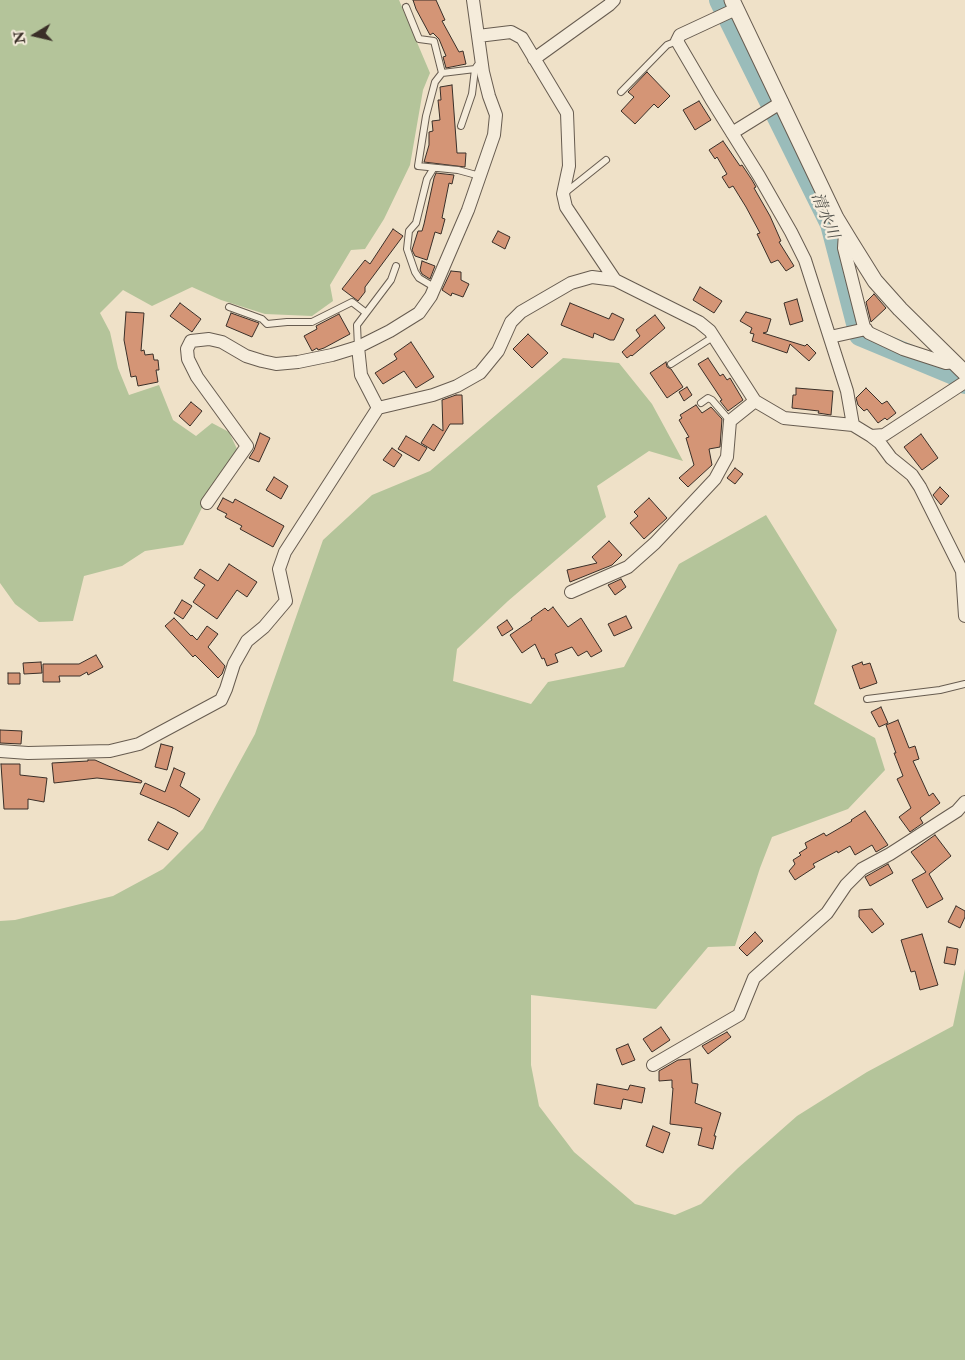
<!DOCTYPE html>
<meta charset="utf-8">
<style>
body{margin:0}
#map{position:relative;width:965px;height:1360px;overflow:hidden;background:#efe1c8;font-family:"IM FELL Double Pica",serif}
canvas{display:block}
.north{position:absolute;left:10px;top:10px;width:50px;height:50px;-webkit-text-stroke:4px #f5ecdb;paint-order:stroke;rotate:261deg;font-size:14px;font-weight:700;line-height:20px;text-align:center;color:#3a2f28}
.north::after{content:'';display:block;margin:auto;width:18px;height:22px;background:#3a2f28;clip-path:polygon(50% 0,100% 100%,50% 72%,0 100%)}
</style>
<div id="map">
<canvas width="965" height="1360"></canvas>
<div class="north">N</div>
</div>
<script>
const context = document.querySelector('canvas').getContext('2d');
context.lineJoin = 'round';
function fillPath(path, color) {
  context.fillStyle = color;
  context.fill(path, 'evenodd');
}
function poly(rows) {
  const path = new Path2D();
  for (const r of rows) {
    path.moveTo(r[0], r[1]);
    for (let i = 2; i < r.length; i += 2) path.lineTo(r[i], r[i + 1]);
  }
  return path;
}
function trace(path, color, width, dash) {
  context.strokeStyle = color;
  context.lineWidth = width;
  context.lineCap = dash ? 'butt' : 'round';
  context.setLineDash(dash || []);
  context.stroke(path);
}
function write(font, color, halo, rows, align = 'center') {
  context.font = font + ' "IM FELL Double Pica","Noto Serif JP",serif';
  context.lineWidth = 4.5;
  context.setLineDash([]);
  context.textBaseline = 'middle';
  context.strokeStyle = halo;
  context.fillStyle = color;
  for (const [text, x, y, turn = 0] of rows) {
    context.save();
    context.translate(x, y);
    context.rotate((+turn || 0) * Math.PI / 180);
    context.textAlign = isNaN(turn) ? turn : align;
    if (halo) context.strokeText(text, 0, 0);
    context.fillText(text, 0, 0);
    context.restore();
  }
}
fillPath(poly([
 [0,0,399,0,430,73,423,90,410,165,384,219,365,249,351,250,330,285,333,301,312,316,265,314,221,300,192,287,152,306,123,290,100,313,110,332,118,368,129,395,159,385,173,420,196,436,212,423,229,432,237,449,209,494,183,545,145,551,122,566,84,576,73,621,39,622,15,604,0,583],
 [563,358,619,363,652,404,683,461,649,451,597,486,606,517,508,601,457,649,453,681,531,704,548,682,624,667,679,564,766,515,837,630,814,704,875,738,885,770,848,809,772,837,760,868,735,946,708,947,656,1009,531,995,531,1065,539,1106,574,1152,635,1204,675,1215,701,1204,738,1168,797,1116,867,1072,953,1026,965,969,965,1360,0,1360,0,921,15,920,113,896,163,869,203,829,255,734,323,540,372,495,430,471]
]), '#b4c49a');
trace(poly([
 [720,0,831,224,860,335,954,374,965,383]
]), '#9abcba', 22);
const building = poly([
 [413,0,436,0,445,20,442,21,459,52,463,51,466,64,446,68,443,57,446,56,439,39,433,33,430,35,416,9,413,0],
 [647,72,670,96,658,108,654,104,635,124,621,111,634,97,628,92,647,72],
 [452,85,457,153,466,153,465,167,424,162,429,145,429,132,433,131,432,121,440,120,438,100,441,100,440,87,452,85],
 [699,101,711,120,695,130,683,110,699,101],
 [723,141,740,166,742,165,752,180,756,187,754,188,770,216,781,241,779,242,794,266,786,271,778,260,771,263,757,234,760,233,746,207,733,186,729,188,722,177,727,174,717,157,715,159,709,150,723,141],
 [436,173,454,175,452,184,449,183,442,218,445,219,441,234,435,232,427,260,415,256,412,250,418,231,422,231,424,224,434,178,436,173],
 [393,229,403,236,365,287,365,292,358,301,342,289,365,260,370,264,393,229],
 [498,231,510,237,505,249,492,242,498,231],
 [422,261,435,266,430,279,422,274,420,270,422,261],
 [451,271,461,272,461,280,469,284,463,297,452,293,451,296,442,290,451,271],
 [700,287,722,301,714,313,693,300,700,287],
 [874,294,886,308,871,322,866,302,874,294],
 [797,299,803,321,790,325,784,303,797,299],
 [180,303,201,319,192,332,170,316,180,303],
 [570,303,609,319,612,313,624,319,614,340,610,340,594,333,593,338,561,325,570,303],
 [126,312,144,313,141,351,144,350,145,355,153,354,154,360,158,360,159,370,156,370,158,382,138,386,136,376,131,377,124,340,126,312],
 [746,312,771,319,767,332,763,333,805,346,807,344,816,353,809,361,790,344,787,353,752,341,754,334,750,333,752,328,740,321,746,312],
 [231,313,259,323,252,337,226,326,231,313],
 [339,314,350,334,324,348,318,350,317,348,312,351,304,336,317,329,316,326,339,314],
 [655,315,665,328,632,356,631,355,627,358,622,352,640,336,636,330,655,315],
 [528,334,548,353,532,368,513,349,528,334],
 [411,342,434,377,416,388,404,371,383,384,375,373,397,359,394,354,411,342],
 [708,358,720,376,723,374,727,380,730,378,743,400,728,411,720,401,722,400,698,364,708,358],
 [666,362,667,367,671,369,683,387,667,398,650,373,666,362],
 [687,387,692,395,684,401,679,392,687,387],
 [796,388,833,391,831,415,818,413,819,411,792,408,793,395,796,395,796,388],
 [866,388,882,404,887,401,896,413,887,420,885,418,878,423,867,409,864,411,858,405,856,398,866,388],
 [456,395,462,395,463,424,450,424,434,451,421,443,433,424,443,431,442,400,456,395],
 [191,402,202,411,190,426,179,416,191,402],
 [696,405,702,413,711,407,722,419,720,447,709,449,712,465,688,487,679,478,694,465,686,438,689,437,679,420,682,418,680,415,696,405],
 [260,433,270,438,259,462,249,458,254,450,260,433],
 [921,434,938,458,922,470,904,447,921,434],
 [406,436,427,448,419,461,398,449,406,436],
 [392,448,402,455,394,467,383,460,392,448],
 [735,468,743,474,735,484,727,478,735,468],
 [274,477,288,486,281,499,266,490,274,477],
 [940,487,949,496,941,505,933,495,940,487],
 [223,498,233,503,235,499,284,526,273,547,240,529,242,526,225,517,227,514,217,509,223,498],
 [649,498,667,518,644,539,630,523,638,516,634,512,649,498],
 [609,541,622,555,612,565,570,582,567,570,597,563,592,557,609,541],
 [229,564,257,582,247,597,237,590,217,619,193,602,205,585,194,578,200,569,218,581,229,564],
 [621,579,626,587,615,595,608,585,621,579],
 [182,600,192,606,183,619,174,613,182,600],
 [553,607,568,627,581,618,602,651,591,657,587,651,578,656,572,647,555,654,558,662,547,666,544,658,542,659,535,644,522,653,510,635,532,620,531,618,545,608,548,611,553,607],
 [626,616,632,628,614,636,608,624,626,616],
 [174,618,191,636,192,635,197,640,207,626,218,634,208,647,225,666,222,674,218,678,195,655,193,657,165,626,174,618],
 [507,620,513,629,502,636,497,627,507,620],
 [96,655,103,667,88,675,87,672,80,676,59,676,60,682,43,682,43,664,79,664,96,655],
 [41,662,42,673,24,674,23,663,41,662],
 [862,662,863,665,870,663,877,683,860,689,852,666,862,662],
 [8,673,20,673,20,684,8,684,8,673],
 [881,707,888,723,879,727,871,712,881,707],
 [898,720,909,748,915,746,919,759,913,761,929,796,933,793,940,803,920,818,923,823,910,832,899,817,911,808,897,779,903,776,894,753,896,753,886,725,898,720],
 [0,730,22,731,21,744,0,743,0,730],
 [161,744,173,747,167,770,155,767,161,744],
 [88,760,95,760,142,781,141,783,97,778,54,783,52,763,88,761,88,760],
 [1,764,20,764,20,775,47,778,44,802,28,799,28,809,4,809,1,764],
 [174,768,185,773,180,786,200,799,189,817,175,809,140,794,145,783,165,792,174,768],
 [865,811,888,845,876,852,872,845,855,855,850,846,838,853,837,851,813,864,815,867,795,880,789,871,795,864,793,860,801,855,799,853,807,848,805,843,824,833,826,836,852,821,851,820,865,811],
 [158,822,178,833,168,850,148,840,158,822],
 [935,835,951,856,929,874,943,899,927,908,912,880,926,872,911,852,935,835],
 [888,864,893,873,870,886,865,877,888,864],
 [956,906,965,911,965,917,960,928,948,922,956,906],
 [872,909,884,924,872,933,859,917,859,910,872,909],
 [755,932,763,941,747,956,739,948,755,932],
 [922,934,938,985,920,990,915,971,911,972,901,940,922,934],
 [947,947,958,949,955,965,944,963,947,947],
 [661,1027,670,1040,652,1052,643,1039,661,1027],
 [727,1032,731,1037,708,1054,702,1046,727,1032],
 [628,1044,635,1060,622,1065,616,1049,628,1044],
 [690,1059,692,1083,698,1084,695,1103,721,1113,714,1136,716,1136,713,1149,698,1145,702,1128,670,1124,673,1088,672,1088,672,1080,659,1081,659,1071,678,1060,690,1059],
 [597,1084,628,1090,630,1085,645,1088,642,1103,623,1099,621,1109,594,1104,597,1084],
 [653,1126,670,1133,663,1153,646,1146,653,1126]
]);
fillPath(building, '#d49576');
trace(building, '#3a2f28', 1);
const service = poly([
 [406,7,419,39,434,41,442,73],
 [475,69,442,73,435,82,426,116,418,166,458,170,480,176],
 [621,92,667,45,677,41],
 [461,126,472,94,475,69,477,66],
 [433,169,427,179,416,223,409,231,407,249,415,272,419,278,434,287],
 [566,192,606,160],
 [229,307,262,319,267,324,287,322,312,322,352,302,365,312],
 [358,347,357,325,391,280,396,266],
 [671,364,713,337],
 [701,403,708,398,712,400,730,421],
 [867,699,940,690,965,684]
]);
const minor = poly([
 [736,9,680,35,677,41,711,99,759,176,791,232,805,260,847,391,853,425],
 [478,36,511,32,522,38,567,113,569,166,563,194,566,207,615,280],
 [534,59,609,5,614,0],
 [732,133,782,102],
 [845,233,844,248,864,327,869,333,903,349,946,363,954,362],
 [830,337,866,329],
 [358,347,361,375,378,408],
 [871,436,880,443,891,458,912,475,920,487,962,571,965,616],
 [207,503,247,446,197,377,188,359,187,349,191,341,209,339,222,342,246,356,262,361,276,364,298,362,332,355,358,347,390,331,419,313,431,296,468,210,494,135,496,115,489,96,483,72,473,0],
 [571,592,628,567,655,543,715,479,727,457,730,421,755,401],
 [0,751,28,753,110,751,139,744,221,700,226,689,234,664,247,641,264,627,286,601,279,569,285,552,378,408,433,395,457,386,480,373,498,351,511,322,521,312,571,283,592,277,615,280,699,322,710,331,755,401,784,418,853,425,871,436,884,435,965,382],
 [653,1065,739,1015,754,978,827,913,846,885,862,869,890,854,957,811,965,802]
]);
const tertiary = poly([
 [732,0,836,218,850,241,875,281,900,309,965,373]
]);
trace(service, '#675c50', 8);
trace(minor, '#675c50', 14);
trace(tertiary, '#675c50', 17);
trace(service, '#f5ecdb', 6);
trace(minor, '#f5ecdb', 12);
trace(tertiary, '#f5ecdb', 15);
write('italic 16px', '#52524c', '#f5ecdb', [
 ["清水川",824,216,68]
]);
</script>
